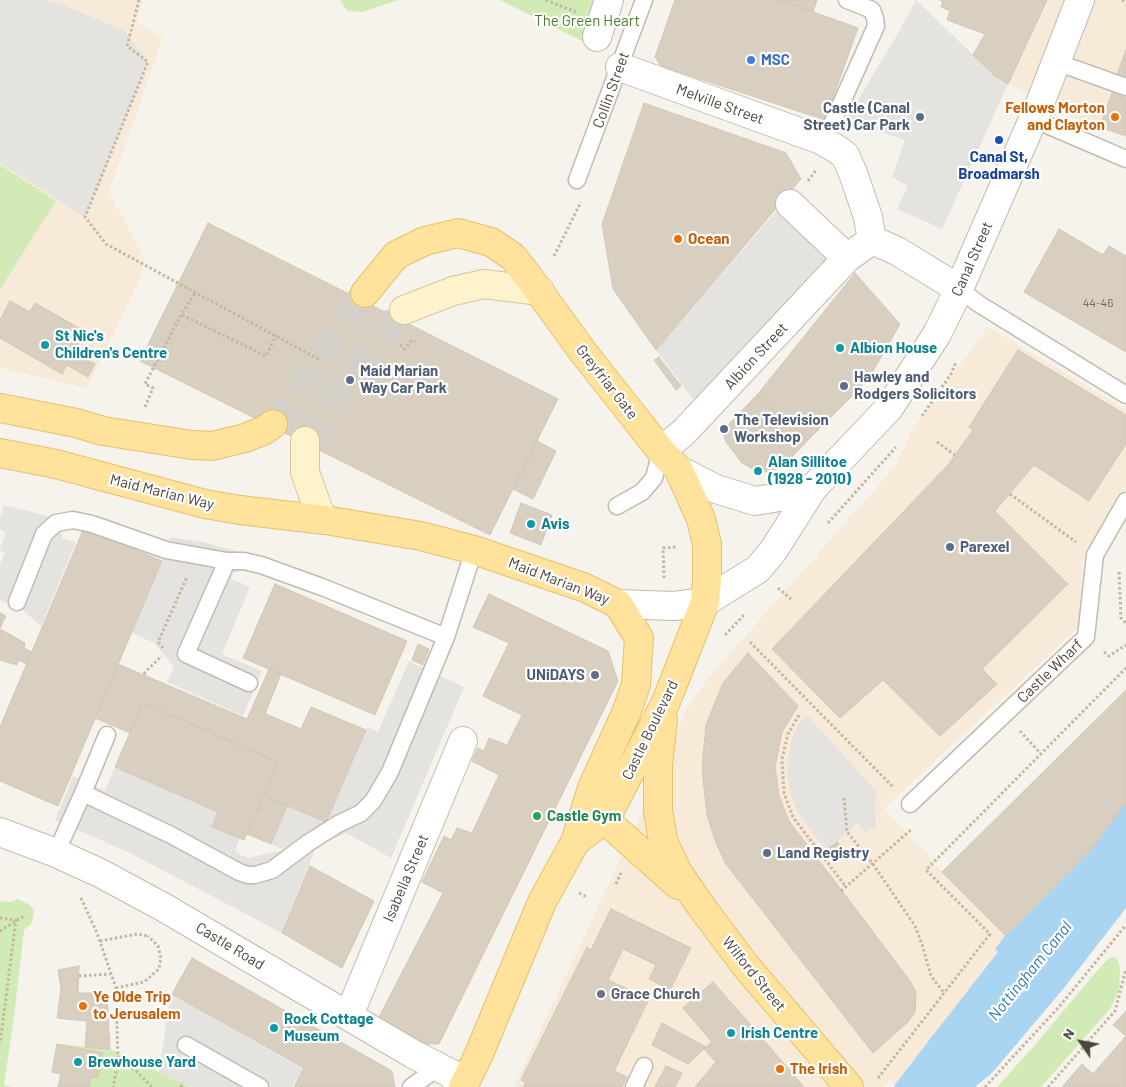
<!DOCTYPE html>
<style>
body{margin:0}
#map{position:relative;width:1126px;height:1087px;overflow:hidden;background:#f6f3ec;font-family:Barlow,sans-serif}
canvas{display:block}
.north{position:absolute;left:1056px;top:1017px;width:50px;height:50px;-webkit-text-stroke:4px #fff;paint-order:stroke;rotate:303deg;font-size:14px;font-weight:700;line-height:20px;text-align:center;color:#4b4439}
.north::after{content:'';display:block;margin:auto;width:18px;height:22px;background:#4b4439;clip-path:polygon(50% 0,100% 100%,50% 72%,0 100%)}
</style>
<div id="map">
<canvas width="1126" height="1087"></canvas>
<div class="north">N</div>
</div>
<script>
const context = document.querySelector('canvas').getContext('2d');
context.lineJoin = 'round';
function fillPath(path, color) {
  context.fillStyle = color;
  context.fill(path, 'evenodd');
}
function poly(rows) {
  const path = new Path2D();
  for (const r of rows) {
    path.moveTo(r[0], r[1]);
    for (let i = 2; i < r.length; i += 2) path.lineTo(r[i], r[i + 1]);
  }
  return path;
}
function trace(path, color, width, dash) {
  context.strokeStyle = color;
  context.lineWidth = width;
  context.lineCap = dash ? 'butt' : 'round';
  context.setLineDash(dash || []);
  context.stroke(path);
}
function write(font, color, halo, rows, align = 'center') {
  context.font = font + ' Barlow,sans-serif';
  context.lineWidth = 4.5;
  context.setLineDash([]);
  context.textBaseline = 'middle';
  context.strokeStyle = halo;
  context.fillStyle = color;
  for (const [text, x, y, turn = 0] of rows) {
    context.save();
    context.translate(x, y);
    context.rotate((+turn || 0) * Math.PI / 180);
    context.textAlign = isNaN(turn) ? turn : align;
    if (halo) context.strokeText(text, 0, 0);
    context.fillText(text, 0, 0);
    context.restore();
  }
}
fillPath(poly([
 [0,0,143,0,136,22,163,37,109,192,145,259,139,281,87,388,0,368],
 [940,0,1126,0,1126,137,1071,117,995,76,973,55,984,34,947,20,950,11,943,1],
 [988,327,1126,410,1126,487,1082,563,1079,627,884,808,941,870,1006,936,996,949,999,952,894,1086,890,1080,884,1087,514,1087,669,755,685,712,709,677,894,468,914,427]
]), '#f7ead8');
fillPath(poly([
 [340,0,398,0,362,12,347,11],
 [500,0,623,0,615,23,590,45],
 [0,165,56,201,0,289],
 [18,899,30,905,34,911,33,918,31,924,24,930,14,1017,4,1085,12,1087,0,1087,0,901,10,902],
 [1112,957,1117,958,1120,967,1119,991,1110,1009,1041,1087,997,1087,1034,1046,1096,972,1108,959],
 [57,1044,110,1049,191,1087,58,1087,61,1074,52,1072]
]), '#d2eab5');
fillPath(poly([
 [0,0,44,0,64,5,125,31,148,62,85,217,0,163],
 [916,0,995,76,1008,84,942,229,897,209,908,186,892,177,905,140,846,120,897,35],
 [778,209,835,262,705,399,692,398,656,350],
 [4,505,56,518,63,539,76,542,41,626,19,607,0,600,0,564,5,553,0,551,0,548,6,533,0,529,0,518],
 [170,537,203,542,252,555,248,569,233,573,231,579,250,587,222,654,262,671,243,716,167,682,174,667,154,643,132,633,162,561],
 [409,661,464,687,391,858,346,833,317,845,282,933,130,853,55,820,73,776,105,791,115,767,218,812,212,827,240,838,235,850,239,854,248,858,283,850,271,844,287,806,326,822,368,727,378,732],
 [807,715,876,791,875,829,871,829,866,833,857,823,826,850,798,813,789,787,787,770,791,741,798,725],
 [172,994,303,1069,292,1087,192,1087,159,1072,169,1004]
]), '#e5e3e0');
fillPath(poly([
 [1126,802,1126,908,1064,988,992,1073,975,1087,895,1087,894,1086,927,1043,998,952,995,949,1005,936,1091,850]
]), '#a9d4f2');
const building = poly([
 [675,0,780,0,858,28,825,120,661,66,655,57,675,0],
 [780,0,817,0,813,12,780,0],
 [940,0,1047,0,1008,84,995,76,973,55,985,34,947,20,950,11,941,7,943,1,940,0],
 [1126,50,1126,80,1116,77,1126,50],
 [1112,93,1126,98,1126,136,1100,127,1112,93],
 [644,103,786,153,801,179,656,350,613,289,602,224,644,103],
 [208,223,558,399,490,535,140,361,208,223],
 [1059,229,1103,255,1109,246,1126,256,1126,352,1024,292,1059,229],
 [855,273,900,324,872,373,858,390,808,440,757,395,855,273],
 [10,301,30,312,35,303,86,332,74,352,95,364,88,377,67,365,62,374,0,338,0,320,10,301],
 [1018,350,1126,415,1126,444,1089,501,1034,465,995,511,1068,584,982,669,997,684,940,736,883,680,840,718,772,649,948,465,973,430,969,427,1018,350],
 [659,357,681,386,676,390,654,360,659,357],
 [757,395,808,440,789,460,777,469,767,472,753,469,742,463,726,442,724,436,724,429,757,395],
 [537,441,556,451,533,499,513,489,537,441],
 [521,503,552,515,541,545,510,533,521,503],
 [84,528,162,561,58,806,0,781,0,727,84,528],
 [275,584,407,641,375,715,243,658,275,584],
 [489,594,608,651,618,681,439,1044,424,1044,378,1019,443,893,422,882,444,836,451,840,457,828,472,833,499,775,472,761,478,748,484,751,489,738,507,745,522,715,483,696,509,643,473,627,489,594],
 [0,613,6,616,0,628,0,613],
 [0,629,25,643,24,648,32,652,27,664,18,660,17,665,0,660,0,629],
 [418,644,429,649,423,665,412,660,418,644],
 [748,653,798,706,782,732,775,767,779,796,789,821,910,981,916,992,915,1012,908,1022,873,1053,726,864,716,843,707,815,702,768,706,725,723,683,748,653],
 [118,664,247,719,252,708,301,729,311,707,366,730,326,822,264,796,278,762,143,703,130,733,95,718,118,664],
 [269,669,281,674,265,714,252,708,269,669],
 [1126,690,1126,802,1091,850,1006,936,942,872,1126,690],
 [143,703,278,762,244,840,212,827,218,812,115,767,143,703],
 [264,796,287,806,271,844,247,834,264,796],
 [837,842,845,852,834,861,826,850,837,842],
 [310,866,374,901,342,968,282,933,310,866],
 [611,909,691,948,670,990,649,979,656,965,623,949,608,980,649,999,614,1071,627,1077,622,1087,523,1087,526,1082,521,1080,587,947,591,950,611,909],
 [192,958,392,1071,395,1087,294,1087,304,1068,172,994,192,958],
 [79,966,78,993,107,993,110,1049,85,1047,87,1021,57,1018,61,989,58,970,79,966],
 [713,982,750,1024,804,1087,695,1087,716,1062,704,1049,712,1042,683,1008,713,982],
 [1126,1011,1126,1087,1062,1087,1082,1064,1093,1074,1126,1036,1113,1025,1126,1011],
 [662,1023,706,1047,688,1064,652,1045,662,1023],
 [57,1044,103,1053,98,1078,91,1077,89,1087,58,1087,61,1074,52,1072,57,1044],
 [666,1066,682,1073,675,1087,655,1087,666,1066]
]);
fillPath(building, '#d8cfc1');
trace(building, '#d3c7b4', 1);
trace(poly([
 [305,441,361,363,404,310]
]), '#d4d0c8', 28, [28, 14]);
trace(poly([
 [273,424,289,408,334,336,365,293]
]), '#d4d0c8', 28, [28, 14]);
const lane = poly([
 [1056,62,1126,87],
 [1033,119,1126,159],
 [821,140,833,122,876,26,875,18,872,10,847,0],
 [577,180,644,0],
 [959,289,979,304,1126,395],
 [617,506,642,492,654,478,661,451],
 [17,602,44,534,56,523,73,520,92,524,166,550,227,561,186,654,249,683],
 [446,637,474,550],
 [107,735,83,793,171,835,239,872,248,875,255,875,272,870,308,843,338,824,361,813,373,801,390,772,446,637,322,587,261,565,244,561,227,561],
 [910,804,1086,637,1095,555,1126,501],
 [56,853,83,793],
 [186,1045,260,1087],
 [411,1087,439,1067],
 [634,1087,644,1066]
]);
const street = poly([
 [597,37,609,0],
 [620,67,821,140,835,148,845,155,853,173,868,217,872,240],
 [790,204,847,258],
 [872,240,897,251,959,289],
 [661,451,684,432,847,258,872,240],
 [679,470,716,489,755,501,792,495,813,488],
 [618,604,674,606,705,602,758,569,773,551,813,488,889,408,937,334,959,289,1041,101,1080,0],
 [0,832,56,853,100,873,163,907,413,1054,452,1074,460,1087],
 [349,1015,463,741]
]);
const secondary = poly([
 [404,310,453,291,484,284,540,291],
 [305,441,305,472,318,509,325,520]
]);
const primary = poly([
 [365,293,396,255,425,241,458,233,491,242,513,257,525,272,583,352,661,451,679,470,701,519,707,544,707,581,705,602,675,679,665,704,606,818,575,842],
 [0,408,76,423,103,431,192,445,212,446,245,438,265,430,273,424],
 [0,453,56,464,205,504,240,510,325,520,421,536,474,550,583,587,618,604,639,638,636,685,626,713,592,788,575,842,542,902,479,1054,463,1087],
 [663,720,658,765,658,810,663,841,677,871,700,905,745,965,849,1087],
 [598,802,606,818,614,828,678,885]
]);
trace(lane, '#c2bbae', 19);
trace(street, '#c2bbae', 30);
trace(secondary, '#d6c79b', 30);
trace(primary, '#e6c16a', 30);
trace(poly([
 [139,0,127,46,148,62,85,217,106,244,320,360],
 [546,0,576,12],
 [1122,0,1126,2],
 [808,181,816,170],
 [554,256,581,202],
 [182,315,266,356,276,335],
 [400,345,404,349,412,340,415,342],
 [145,407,153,388,145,384,181,315,195,293],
 [922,416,951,374,956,362],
 [937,442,955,455],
 [1010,494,1076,542],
 [828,523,896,447],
 [1119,572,1121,618,1126,623],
 [664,578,663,548,677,547],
 [778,588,791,599],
 [725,635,745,614],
 [750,642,894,788],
 [163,648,158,642,187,577],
 [1104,652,1109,656,1126,645],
 [144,674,147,670,162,656],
 [799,715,788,734,782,759,784,793,793,817,846,887],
 [1020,731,1040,753],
 [844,798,847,832,873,864,915,926,922,944,931,976,944,993],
 [616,884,621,873],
 [841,891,912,829],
 [579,893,587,897],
 [81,898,97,933,116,988,118,1062,113,1087],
 [0,918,16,920,0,1044],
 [0,931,24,916],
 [100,941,137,934,148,936],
 [79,976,110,974],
 [116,988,144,982,159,969,161,958,158,946,148,936],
 [118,1062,135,1070,152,1087],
 [878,1078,990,934,926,870,1126,668],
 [181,1087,183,1082],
 [985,1087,1059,1007,1126,925],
 [1048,1087,1115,1011,1126,969]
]), '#c4b79f', 3, [2.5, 2.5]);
trace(lane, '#fff', 16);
trace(street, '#fff', 28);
trace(secondary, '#fff3cd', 28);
trace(primary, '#ffe39c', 28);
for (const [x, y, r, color] of [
 [751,60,5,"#3f7fe0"],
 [920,117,5,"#5c6f8a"],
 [1115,117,5,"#e8710a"],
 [999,140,5,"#1a4fb4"],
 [678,239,5,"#e8710a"],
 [45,345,5,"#0f9aa8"],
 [840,348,5,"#0f9aa8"],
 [350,380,5,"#5c6f8a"],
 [844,386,5,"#5c6f8a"],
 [724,429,5,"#5c6f8a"],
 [758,471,5,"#0f9aa8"],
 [531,524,5,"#0f9aa8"],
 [950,547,5,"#5c6f8a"],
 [595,675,5,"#5c6f8a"],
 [537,816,5,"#2e9e5b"],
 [767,853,5,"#5c6f8a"],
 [601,994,5,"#6b7280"],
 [83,1006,5,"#e8710a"],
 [274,1028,5,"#0f9aa8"],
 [731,1033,5,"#0f9aa8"],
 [78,1062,5,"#0f9aa8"],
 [780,1069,5,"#e8710a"]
]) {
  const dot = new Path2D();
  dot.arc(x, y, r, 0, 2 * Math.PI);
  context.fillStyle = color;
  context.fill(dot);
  trace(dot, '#fff', 2);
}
write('12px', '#6e675b', null, [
 ["44-46",1098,303]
]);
write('15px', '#4a7f2a', '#fff', [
 ["The Green Heart",587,21]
]);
write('bold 15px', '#366cbe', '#fff', [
 ["MSC",761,60]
], 'left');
write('15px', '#4b4439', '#fff', [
 ["Collin Street",611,90,-70],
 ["Melville Street",720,104,20],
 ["Canal Street",972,259,-66],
 ["Albion Street",756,356,-47],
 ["Greyfriar Gate",607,382,52],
 ["Maid Marian Way",162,492,14],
 ["Maid Marian Way",559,581,21],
 ["Castle Wharf",1050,671,-44],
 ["Castle Boulevard",650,730,-64],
 ["Isabella Street",406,878,-67],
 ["Castle Road",230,946,31],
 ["Wilford Street",754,974,51]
]);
write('bold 15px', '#4e5e75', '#fff', [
 ["Castle (Canal",910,108,"right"],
 ["Street) Car Park",910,125,"right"],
 ["Maid Marian",360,371],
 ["Way Car Park",360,388],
 ["Hawley and",854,377],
 ["Rodgers Solicitors",854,394],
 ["The Television",734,420],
 ["Workshop",734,437],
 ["Parexel",960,547],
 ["UNiDAYS",585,675,"right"],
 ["Land Registry",777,853]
], 'left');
write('bold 15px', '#c56008', '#fff', [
 ["Fellows Morton",1105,108,"right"],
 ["and Clayton",1105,125,"right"],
 ["Ocean",688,239],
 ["Ye Olde Trip",93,997],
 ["to Jerusalem",93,1014],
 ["The Irish",790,1069]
], 'left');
write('bold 15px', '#164399', '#fff', [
 ["Canal St,",999,157],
 ["Broadmarsh",999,174]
]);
write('bold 15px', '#0d838f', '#fff', [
 ["St Nic's",55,336],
 ["Children's Centre",55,353],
 ["Albion House",850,348],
 ["Alan Sillitoe",768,462],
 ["(1928 - 2010)",768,479],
 ["Avis",541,524],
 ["Rock Cottage",284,1019],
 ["Museum",284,1036],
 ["Irish Centre",741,1033],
 ["Brewhouse Yard",88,1062]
], 'left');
write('bold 15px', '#27864d', '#fff', [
 ["Castle Gym",547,816]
], 'left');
write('bold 15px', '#5b616d', '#fff', [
 ["Grace Church",611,994]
], 'left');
write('italic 16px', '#2e7ab2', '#fff', [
 ["Nottingham Canal",1030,971,-51]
]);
</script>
